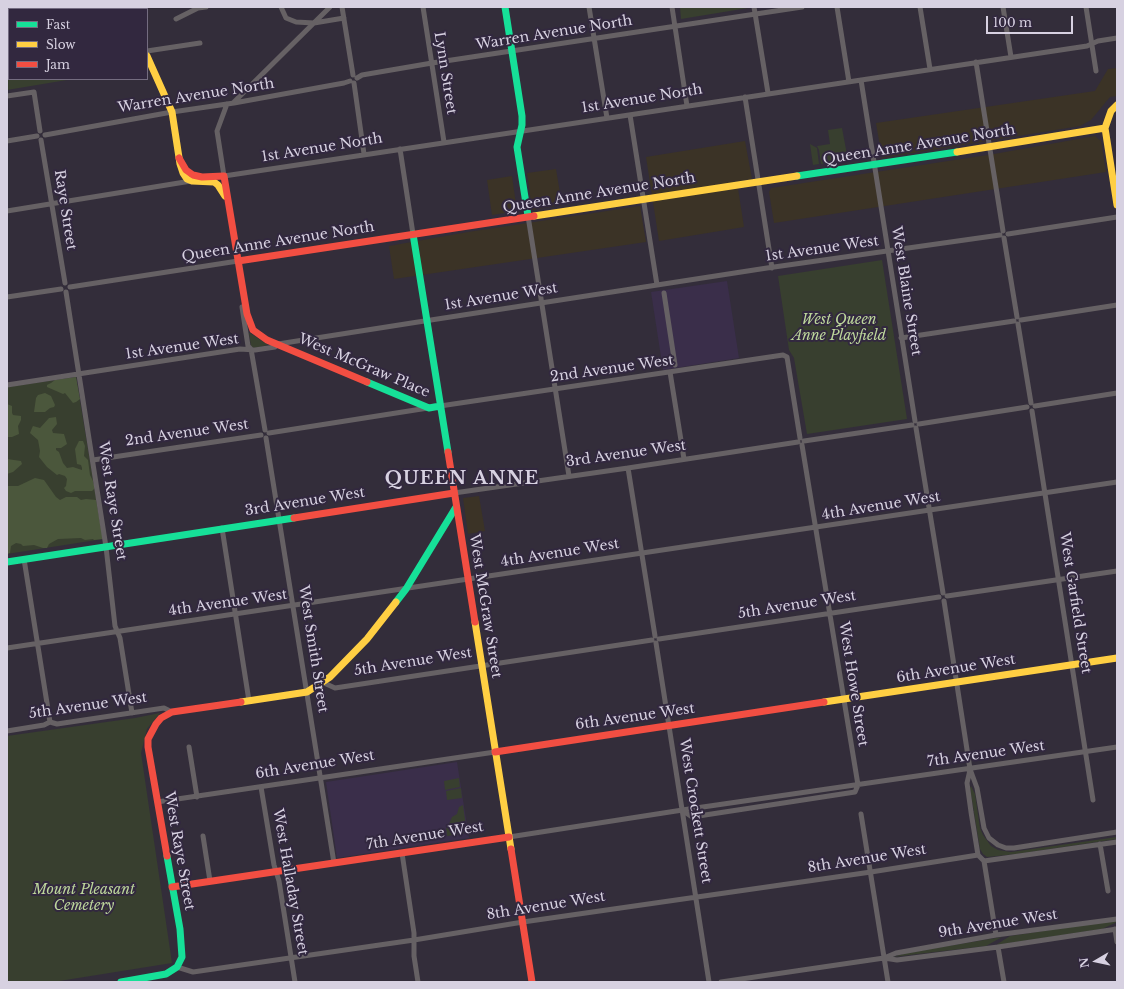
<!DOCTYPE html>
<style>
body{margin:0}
#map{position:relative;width:1124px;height:989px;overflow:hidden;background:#332d3a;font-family:"Libre Baskerville",serif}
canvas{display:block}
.frame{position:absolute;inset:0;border:8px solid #d7d1e1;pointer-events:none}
.legend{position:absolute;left:8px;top:8px;width:140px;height:72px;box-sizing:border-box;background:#32283f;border:1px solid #746c80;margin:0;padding:5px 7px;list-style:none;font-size:12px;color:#d7d1e1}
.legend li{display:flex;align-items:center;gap:8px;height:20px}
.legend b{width:20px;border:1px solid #746c80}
.north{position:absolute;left:1076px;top:941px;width:40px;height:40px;-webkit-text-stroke:3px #32283f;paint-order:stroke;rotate:261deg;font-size:11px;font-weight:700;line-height:16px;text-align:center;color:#d7d1e1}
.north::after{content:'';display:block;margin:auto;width:14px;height:18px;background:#d7d1e1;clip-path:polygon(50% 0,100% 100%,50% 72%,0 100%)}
.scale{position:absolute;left:986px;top:16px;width:87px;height:18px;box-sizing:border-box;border:2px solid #d7d1e1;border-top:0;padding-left:5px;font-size:12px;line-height:14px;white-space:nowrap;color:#d7d1e1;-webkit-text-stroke:3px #32283f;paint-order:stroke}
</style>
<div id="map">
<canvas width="1124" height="989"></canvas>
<div class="frame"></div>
<ul class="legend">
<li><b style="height:5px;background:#16e098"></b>Fast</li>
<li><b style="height:5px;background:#ffcf43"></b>Slow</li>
<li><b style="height:5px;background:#f24e42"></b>Jam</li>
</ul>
<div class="north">N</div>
<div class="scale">100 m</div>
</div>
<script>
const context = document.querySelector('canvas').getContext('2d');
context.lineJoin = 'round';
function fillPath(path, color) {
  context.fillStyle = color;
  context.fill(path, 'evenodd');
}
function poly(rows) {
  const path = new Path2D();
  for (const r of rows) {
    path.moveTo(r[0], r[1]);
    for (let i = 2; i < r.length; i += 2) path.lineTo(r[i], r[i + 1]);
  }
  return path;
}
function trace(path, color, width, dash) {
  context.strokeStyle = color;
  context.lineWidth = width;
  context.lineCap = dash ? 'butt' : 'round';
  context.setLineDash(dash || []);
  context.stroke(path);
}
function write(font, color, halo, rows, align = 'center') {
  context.font = font + ' "Libre Baskerville",serif';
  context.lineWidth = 4;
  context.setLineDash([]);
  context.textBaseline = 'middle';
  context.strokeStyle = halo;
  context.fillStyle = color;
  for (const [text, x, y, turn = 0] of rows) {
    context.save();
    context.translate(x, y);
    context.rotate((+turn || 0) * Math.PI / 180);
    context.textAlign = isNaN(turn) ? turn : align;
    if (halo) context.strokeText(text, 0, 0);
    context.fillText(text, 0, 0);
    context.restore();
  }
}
fillPath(poly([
 [1117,68,1117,96,1110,97,1091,120,1080,126,882,158,876,123,1095,91,1108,69],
 [1095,136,1101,141,1106,172,774,223,769,192,771,188,994,154],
 [745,141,752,179,737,182,744,227,659,241,646,157],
 [556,169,562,205,532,210,527,173],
 [512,176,517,211,492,215,487,180],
 [640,206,646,242,394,279,389,246,468,232],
 [479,496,485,531,468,534,463,498]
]), '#3b3326');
fillPath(poly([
 [727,281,739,358,663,370,651,292],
 [457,762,469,838,337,858,326,782]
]), '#3a2e4a');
fillPath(poly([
 [680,7,748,7,748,8,681,19],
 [9,33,9,79,67,80,7,90,7,34],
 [842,128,848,160,821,164,819,150,817,146,830,144,828,130],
 [810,144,817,148,819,164,813,165],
 [882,260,907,419,807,434,794,358,789,350,778,276],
 [249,333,250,333,268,345,254,348,251,346],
 [76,377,103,539,7,554,7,387],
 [160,713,147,729,141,753,172,963,53,982,7,982,7,736,135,718],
 [459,778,460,787,445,790,444,781],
 [971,786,975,794,980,828,983,835,991,846,998,850,1011,852,1117,837,1117,839,1017,854,987,857,983,854,980,849,970,788],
 [461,788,462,798,447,800,446,791],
 [463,805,467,833,447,836,446,825,449,824,452,817,457,814,459,807],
 [1117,920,1117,922,1102,929,996,945,1010,936],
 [1002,937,986,946,893,957,906,953]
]), '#383f2f');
fillPath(poly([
 [76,377,80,399,76,402,73,403,65,393,63,394,47,387,47,385,51,383,55,380],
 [45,393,51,396,55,405,54,407,50,408,45,412,34,412,36,398,38,395],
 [7,404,12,406,12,413,13,415,21,416,21,420,18,426,19,434,12,437,7,437],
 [56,417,57,424,52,430,53,433,64,434,67,444,61,448,56,448,56,450,59,452,63,463,67,468,73,467,82,470,82,468,81,465,77,464,75,449,79,441,83,441,85,446,84,456,88,460,90,475,93,481,95,488,92,491,75,491,71,493,66,491,64,488,66,486,67,479,65,476,59,474,57,475,47,467,39,457,40,451,38,440,30,433,32,428,33,426,40,428,49,418],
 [7,459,21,461,22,464,13,472,7,474],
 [35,478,44,480,56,497,60,500,66,497,77,497,81,500,86,499,96,500,103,539,94,540,93,539,85,540,81,538,58,539,49,544,47,548,43,548,34,545,23,546,21,544,16,543,11,546,10,553,7,554,7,486,18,486]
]), '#4b573c');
trace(poly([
 [79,7,80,9],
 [281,7,286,18,296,22,314,23,344,18],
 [342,7,353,75],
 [423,7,444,142],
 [589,7,607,118],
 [672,7,687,106],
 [754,7,768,93],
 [837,7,849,82],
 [920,7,930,69],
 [1003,7,1011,57],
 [1086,7,1096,71],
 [176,19,198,8,206,7],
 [7,27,9,26],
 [147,51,200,43],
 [976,62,1003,231],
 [357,78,362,75,432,63,802,7],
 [861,80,915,421],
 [354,83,364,154],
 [7,96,34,92,40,131],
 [745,97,772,268],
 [234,102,330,7],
 [227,104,217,131,224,176,1087,46,1098,41,1117,38],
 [630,115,657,285],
 [45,135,172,112,234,103,344,83,350,81],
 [41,140,65,283],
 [7,141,37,136],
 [400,149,413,234],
 [7,211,191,181],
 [528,216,569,476],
 [1008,234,1117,217],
 [1004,238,1017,317],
 [70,287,238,261],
 [66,292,106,547,115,626,120,638,132,713],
 [664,293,675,365],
 [7,297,61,289],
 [242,307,248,346,251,349,265,430],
 [1021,320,1117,305],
 [1018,324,1031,403],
 [901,338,1014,321],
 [670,372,684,459],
 [7,385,240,349,255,350,275,347,278,344,418,322,767,268,1000,235],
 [440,406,783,355,787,357,800,438],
 [1035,406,1117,393],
 [1032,411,1093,800],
 [919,424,1027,407],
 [916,428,943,593],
 [269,433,428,408],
 [266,438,334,863],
 [804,441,912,425],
 [802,445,858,785],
 [93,460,261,435],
 [628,468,655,636],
 [454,493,628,468,798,442],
 [222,528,249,701],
 [24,559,50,722],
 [947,596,1117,571],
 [944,601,970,769,977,788,984,828,989,838,998,845,1006,848,1014,848,1117,832],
 [659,639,939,597],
 [656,643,709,982],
 [7,648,1117,482],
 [322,682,335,688,652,640],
 [7,731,44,725,50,722,57,724,164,708,172,712],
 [189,747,197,797],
 [970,770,967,783,971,812,978,855,984,861,996,935],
 [261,787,274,865,279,881,295,982],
 [157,802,495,752],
 [682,810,692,817,855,792,858,785],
 [861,814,888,982],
 [203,836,210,881],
 [509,837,689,809,1117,747],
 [1100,844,1108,891],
 [402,853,414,933,414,956,418,982],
 [984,861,1117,842],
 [1115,929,1117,942],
 [998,947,1004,982],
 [884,958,897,960,998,947,1117,929],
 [177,967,193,972,414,940,523,922,871,872,978,855],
 [721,982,884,958,896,953,996,935,1117,919]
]), '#666164', 5);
trace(poly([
 [505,7,522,116,522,125,517,147,528,216],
 [797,176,957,152],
 [413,234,448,452],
 [367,382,429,408,440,406],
 [7,562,294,518],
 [396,602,406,589,456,507],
 [121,982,166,974,177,967,182,957,180,929,167,856]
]), '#16e098', 7);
trace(poly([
 [125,7,126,9],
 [147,56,172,112,180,164,183,173,187,179,192,181,214,182,218,185,225,196],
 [1117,105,1111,111,1105,128,1117,205],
 [957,152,1105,128],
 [534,216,797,176],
 [475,622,511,849],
 [241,702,307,692,330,677,367,639,396,602],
 [824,702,1117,658]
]), '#ffcf43', 7);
trace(poly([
 [179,158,186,170,193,175,202,177,224,176,247,314,253,330,267,340,367,382],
 [238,261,534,216],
 [448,452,475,622],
 [294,518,454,493],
 [495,752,824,702],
 [511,849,532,982],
 [167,856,148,747,148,739,156,724,161,718,172,712,241,702],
 [172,887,509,837]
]), '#f24e42', 7);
write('14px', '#d7d1e1', '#32283f', [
 ["Warren Avenue North",554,33,-9],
 ["Lynn Street",445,73,81],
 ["Warren Avenue North",196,96,-9],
 ["1st Avenue North",642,99,-9],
 ["Queen Anne Avenue North",919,145,-9],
 ["1st Avenue North",322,148,-9],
 ["Queen Anne Avenue North",599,193,-9],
 ["Raye Street",65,210,81],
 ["Queen Anne Avenue North",278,242,-9],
 ["1st Avenue West",822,249,-8],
 ["West Blaine Street",906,291,81],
 ["1st Avenue West",501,297,-9],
 ["1st Avenue West",182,347,-8],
 ["West McGraw Place",364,366,23],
 ["2nd Avenue West",612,369,-8],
 ["2nd Avenue West",187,433,-8],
 ["3rd Avenue West",626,454,-8],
 ["West Raye Street",112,501,81],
 ["3rd Avenue West",305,502,-9],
 ["4th Avenue West",881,506,-9],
 ["4th Avenue West",560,553,-9],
 ["4th Avenue West",228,603,-8],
 ["West Garfield Street",1075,603,81],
 ["5th Avenue West",797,605,-9],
 ["West McGraw Street",485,606,81],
 ["West Smith Street",313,649,81],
 ["5th Avenue West",413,662,-9],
 ["6th Avenue West",956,669,-9],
 ["West Howe Street",853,684,81],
 ["5th Avenue West",88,706,-8],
 ["6th Avenue West",635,717,-8],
 ["7th Avenue West",986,754,-8],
 ["6th Avenue West",315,765,-9],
 ["West Crockett Street",695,811,81],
 ["7th Avenue West",425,836,-9],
 ["West Raye Street",179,851,80],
 ["8th Avenue West",867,859,-9],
 ["West Halladay Street",290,882,80],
 ["8th Avenue West",546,906,-9],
 ["9th Avenue West",998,924,-9]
]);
write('italic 14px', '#bdd79b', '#32283f', [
 ["West Queen",839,320],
 ["Anne Playfield",839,336],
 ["Mount Pleasant",84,890],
 ["Cemetery",84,906]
]);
context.letterSpacing = '1px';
write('bold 18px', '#d7d1e1', '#32283f', [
 ["QUEEN ANNE",462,479]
]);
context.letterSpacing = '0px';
</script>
